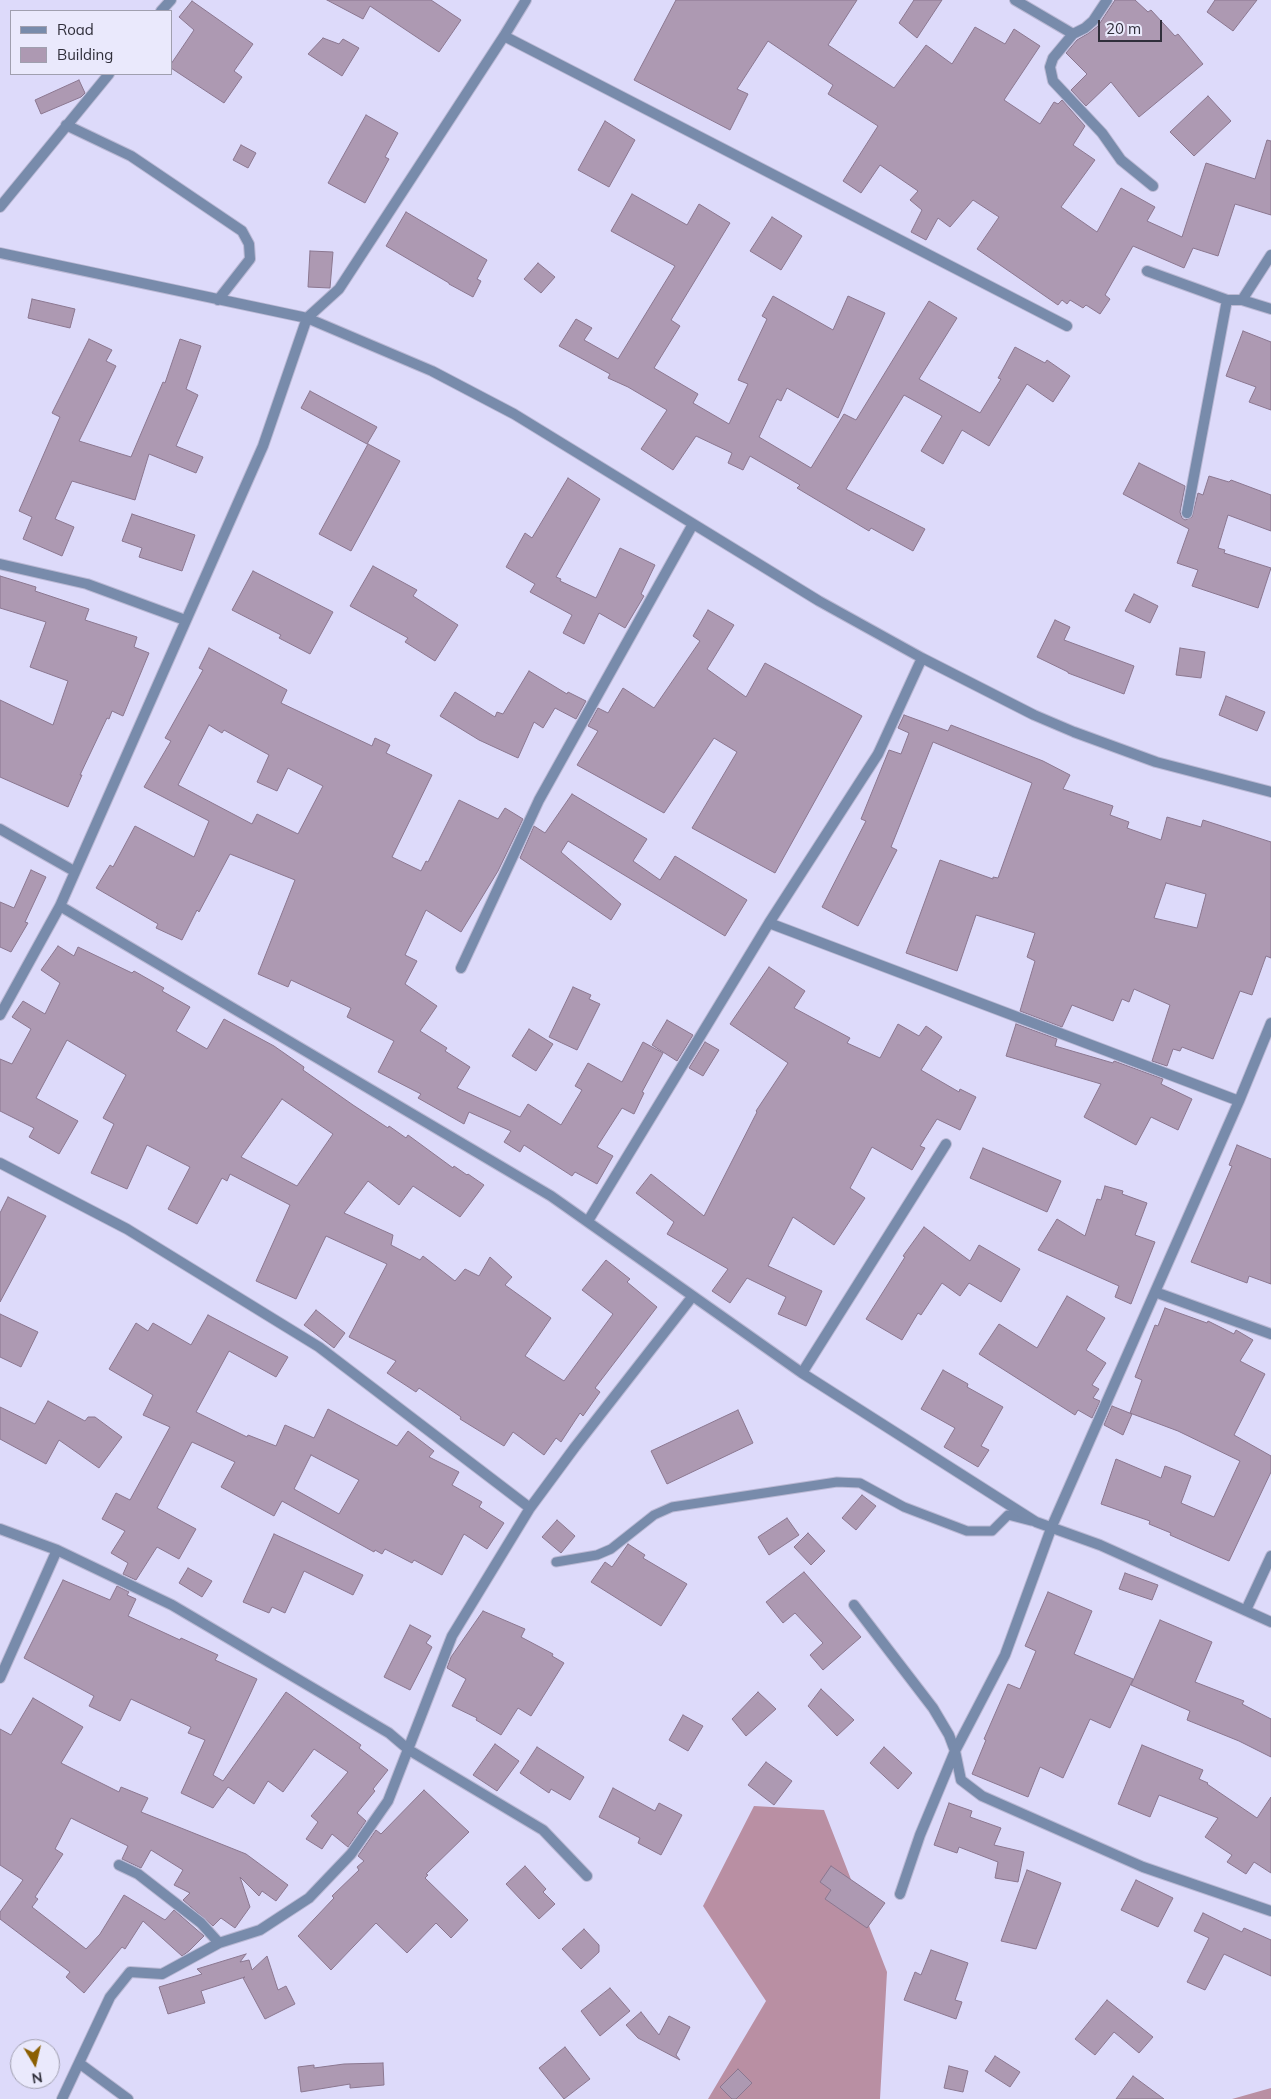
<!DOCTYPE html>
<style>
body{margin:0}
#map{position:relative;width:1271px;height:2099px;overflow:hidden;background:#dddafa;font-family:Mulish,sans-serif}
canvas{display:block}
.legend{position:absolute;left:10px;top:10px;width:162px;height:65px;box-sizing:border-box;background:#eae9fc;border:1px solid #a09faf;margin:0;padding:6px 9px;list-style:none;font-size:15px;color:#302f3b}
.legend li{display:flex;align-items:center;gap:10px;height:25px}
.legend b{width:25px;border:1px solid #a09faf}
.north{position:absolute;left:10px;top:2039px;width:50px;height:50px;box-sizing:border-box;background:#eae9fc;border:1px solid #a09faf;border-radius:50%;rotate:171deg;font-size:14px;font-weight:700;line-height:20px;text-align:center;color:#302f3b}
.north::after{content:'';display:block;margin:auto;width:18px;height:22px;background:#8b5f02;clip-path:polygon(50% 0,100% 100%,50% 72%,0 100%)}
.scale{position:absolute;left:1098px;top:20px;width:64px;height:22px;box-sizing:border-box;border:2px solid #302f3b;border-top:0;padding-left:6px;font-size:15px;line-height:18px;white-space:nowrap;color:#302f3b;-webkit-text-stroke:4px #eae9fc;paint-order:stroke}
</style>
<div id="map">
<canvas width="1271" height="2099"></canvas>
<ul class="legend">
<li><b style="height:6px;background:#788bab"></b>Road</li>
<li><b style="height:14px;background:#ad99b2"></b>Building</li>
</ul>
<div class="north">N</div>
<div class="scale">20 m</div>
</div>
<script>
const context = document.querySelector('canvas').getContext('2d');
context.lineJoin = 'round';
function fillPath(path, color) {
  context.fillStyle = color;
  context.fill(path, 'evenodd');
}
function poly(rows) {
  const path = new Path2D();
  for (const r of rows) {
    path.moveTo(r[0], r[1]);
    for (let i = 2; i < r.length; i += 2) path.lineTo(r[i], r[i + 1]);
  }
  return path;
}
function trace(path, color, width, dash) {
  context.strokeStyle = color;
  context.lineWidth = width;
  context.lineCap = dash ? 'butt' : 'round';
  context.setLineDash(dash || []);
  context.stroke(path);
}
fillPath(poly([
 [754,1806,824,1810,887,1972,880,2099,708,2099,766,2001,703,1906],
 [1271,2088,1271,2099,1232,2099]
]), '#b98fa3');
const building = poly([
 [327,0,431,0,461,20,439,52,370,6,363,19,327,0],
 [676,0,857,0,828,45,894,88,926,45,952,64,975,27,1005,44,1014,29,1040,46,1004,100,1040,124,1054,102,1058,104,1062,100,1085,126,1073,145,1095,160,1061,207,1097,232,1121,188,1155,207,1147,221,1182,237,1206,163,1255,179,1267,140,1271,141,1271,215,1235,204,1218,256,1193,248,1184,268,1133,246,1105,295,1110,299,1100,314,1086,305,1083,308,1070,300,1067,304,1062,300,1058,305,977,249,999,217,973,200,950,227,938,218,926,240,911,232,922,210,910,200,918,191,880,165,861,193,843,181,878,126,828,94,833,85,768,41,737,89,748,94,730,130,634,80,676,0],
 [914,0,942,0,917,38,899,23,914,0],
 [1115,0,1135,0,1148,12,1151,10,1175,36,1178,34,1203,64,1139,117,1111,82,1086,106,1071,90,1087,74,1066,53,1077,40,1089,33,1098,26,1115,0],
 [1215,0,1257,0,1233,31,1207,12,1215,0],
 [192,1,253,44,234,71,242,77,224,103,171,68,171,64,194,30,179,17,192,1],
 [323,38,339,44,343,39,359,48,342,76,308,54,323,38],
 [79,80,85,93,81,97,41,114,35,100,79,80],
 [1208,96,1231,121,1194,156,1170,132,1208,96],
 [366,115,398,133,385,157,389,159,365,203,328,183,366,115],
 [605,121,635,140,609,187,578,170,605,121],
 [241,145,256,153,248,168,233,160,241,145],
 [632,194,687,225,699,204,730,223,671,320,680,326,654,368,698,394,693,403,729,424,748,384,738,380,767,319,762,316,773,296,833,330,848,296,885,313,838,418,787,388,781,401,777,399,759,437,811,468,844,414,856,420,929,301,957,318,919,379,980,413,1001,379,998,378,1015,347,1045,363,1047,360,1070,376,1053,402,1027,384,989,446,962,430,943,464,921,451,942,416,904,395,846,489,925,529,913,551,871,528,869,531,797,488,800,485,750,456,743,470,728,463,732,453,696,436,673,470,641,449,667,410,628,387,608,378,610,374,559,346,576,319,592,328,584,340,618,359,675,266,611,231,632,194],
 [406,212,487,260,477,279,481,281,473,297,449,284,449,283,386,246,406,212],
 [772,217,802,236,781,270,750,251,772,217],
 [310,251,333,252,330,288,308,287,310,251],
 [538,263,555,277,541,293,524,279,538,263],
 [32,299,75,309,70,328,28,318,32,299],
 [1243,331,1271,342,1271,410,1249,402,1256,387,1226,376,1243,331],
 [89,339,112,350,106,361,116,366,79,441,131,457,163,382,165,383,180,339,201,346,186,389,198,395,176,446,203,457,196,473,149,454,135,500,72,481,55,519,74,527,62,556,23,539,32,517,19,511,60,417,52,413,89,339],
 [310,391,377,427,367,444,301,408,310,391],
 [368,444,400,461,351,551,319,534,368,444],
 [1139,463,1185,486,1180,512,1182,518,1185,520,1192,517,1198,493,1203,495,1209,476,1229,482,1231,480,1271,495,1271,531,1228,515,1218,548,1225,550,1224,553,1271,568,1258,608,1192,586,1198,570,1177,563,1189,529,1123,494,1139,463],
 [568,478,600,499,556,577,561,579,560,581,596,598,620,548,655,565,641,594,644,596,625,628,599,613,584,644,563,633,572,615,530,592,535,584,506,567,525,533,532,538,568,478],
 [132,514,195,535,182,571,139,557,142,548,122,541,132,514],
 [373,566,417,590,413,596,458,625,435,661,405,642,408,638,350,606,373,566],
 [253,571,333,612,310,654,279,638,281,635,232,610,253,571],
 [0,576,36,587,35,591,89,609,85,620,137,637,134,647,149,653,123,716,112,711,109,719,107,718,80,775,82,775,68,807,0,777,0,700,53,725,68,681,30,667,46,622,0,608,0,576],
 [1134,594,1158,606,1150,623,1125,611,1134,594],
 [708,610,734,625,707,669,746,697,765,663,862,716,775,873,692,828,737,752,714,738,664,813,577,765,598,731,588,726,598,708,608,713,623,688,654,708,700,641,693,636,708,610],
 [1055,620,1070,627,1064,640,1134,666,1124,694,1068,673,1068,672,1037,657,1055,620],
 [209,648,287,690,281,703,372,746,375,738,390,745,386,753,432,775,392,857,421,871,426,861,428,862,459,800,498,819,505,808,523,819,498,871,461,932,426,910,405,955,417,961,405,984,437,1006,420,1031,447,1048,445,1051,470,1067,457,1088,520,1117,528,1104,561,1125,582,1090,575,1086,588,1063,622,1082,643,1042,663,1053,642,1092,644,1093,634,1114,622,1108,597,1147,613,1156,597,1184,575,1172,572,1176,524,1145,520,1152,504,1142,511,1131,469,1112,464,1124,418,1098,421,1094,378,1072,394,1041,347,1017,351,1008,291,980,288,987,258,974,295,880,230,854,199,912,197,910,182,940,156,928,158,924,96,888,110,865,113,867,135,826,194,857,209,821,144,787,171,741,165,738,203,670,199,668,209,648],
 [209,725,222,733,224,730,269,755,257,782,277,791,288,768,323,786,298,834,257,814,252,824,178,785,209,725],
 [1180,648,1205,652,1201,678,1176,675,1180,648],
 [529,671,567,694,568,692,586,701,576,719,555,708,543,728,534,722,518,758,479,740,440,716,455,692,495,717,497,712,503,714,529,671],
 [1226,696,1265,712,1257,731,1219,715,1226,696],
 [904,715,948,731,951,725,1043,761,1070,775,1063,789,1113,806,1110,815,1129,822,1127,828,1161,840,1167,817,1201,827,1203,820,1271,842,1271,958,1266,956,1252,995,1240,991,1213,1059,1182,1047,1180,1051,1173,1049,1167,1066,1152,1061,1170,1005,1134,989,1129,1002,1122,999,1113,1021,1072,1005,1062,1027,1020,1011,1035,961,1027,957,1035,933,976,915,957,971,906,953,940,860,993,879,993,877,998,878,1032,783,933,742,891,847,897,850,858,926,822,907,866,821,861,819,889,750,901,754,909,733,898,728,904,715],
 [1166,883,1206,894,1197,928,1154,918,1166,883],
 [572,794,647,839,633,861,660,880,675,856,747,900,725,936,568,841,561,852,621,904,611,920,520,858,534,826,545,833,572,794],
 [31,870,46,877,25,922,28,923,11,952,0,947,0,902,14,908,31,870],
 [58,946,74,956,78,947,132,973,134,971,164,988,162,991,190,1007,176,1031,207,1049,224,1019,274,1046,304,1067,303,1070,353,1105,388,1128,389,1126,406,1138,408,1135,453,1168,454,1166,467,1175,468,1174,484,1185,460,1217,413,1186,399,1205,368,1181,344,1213,393,1235,391,1245,420,1260,423,1256,455,1281,465,1269,479,1276,490,1257,512,1277,505,1285,551,1318,525,1356,564,1381,613,1314,582,1290,606,1260,630,1279,627,1282,657,1307,595,1388,600,1392,583,1416,580,1413,561,1442,556,1438,544,1455,513,1432,504,1446,460,1419,461,1417,419,1388,416,1392,387,1373,396,1361,349,1337,387,1264,326,1236,296,1299,256,1281,290,1205,230,1174,227,1181,222,1178,197,1224,168,1209,190,1167,147,1145,127,1189,91,1173,114,1124,103,1118,126,1075,67,1040,36,1098,78,1121,59,1154,29,1137,34,1128,0,1111,0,1059,12,1064,31,1029,12,1017,23,1001,45,1014,60,983,41,970,58,946],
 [282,1099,333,1134,297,1186,241,1157,282,1099],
 [769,967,805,991,794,1008,850,1038,847,1043,880,1058,898,1024,919,1036,926,1026,942,1037,921,1070,959,1092,960,1089,976,1097,960,1130,937,1119,920,1146,925,1148,912,1170,872,1147,850,1188,865,1198,834,1245,793,1217,768,1266,822,1291,806,1326,778,1314,786,1297,747,1278,730,1303,712,1291,728,1269,667,1234,674,1222,636,1193,651,1174,704,1216,757,1112,756,1111,788,1063,730,1024,769,967],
 [573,987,591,995,589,999,600,1004,577,1050,549,1037,573,987],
 [667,1020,693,1035,677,1061,652,1045,667,1020],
 [1016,1024,1057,1039,1055,1046,1113,1063,1114,1061,1163,1079,1161,1084,1192,1099,1178,1130,1151,1117,1136,1145,1084,1117,1101,1084,1006,1056,1016,1024],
 [529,1029,553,1044,536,1071,512,1056,529,1029],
 [705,1042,719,1050,703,1076,689,1068,705,1042],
 [1237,1145,1271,1159,1271,1284,1249,1276,1247,1283,1191,1262,1232,1166,1229,1165,1237,1145],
 [983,1148,1061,1181,1047,1212,970,1178,983,1148],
 [1105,1186,1123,1191,1122,1194,1147,1203,1135,1235,1155,1242,1131,1304,1115,1297,1119,1286,1038,1250,1057,1219,1085,1236,1097,1199,1101,1200,1105,1186],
 [8,1197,46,1216,0,1302,0,1213,8,1197],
 [924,1227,970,1261,979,1245,1020,1269,1001,1302,969,1283,960,1296,942,1283,921,1315,918,1313,902,1340,866,1319,905,1257,903,1256,924,1227],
 [1067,1296,1105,1318,1086,1350,1106,1363,1092,1385,1099,1389,1093,1398,1100,1401,1092,1418,1078,1410,1075,1415,979,1354,999,1324,1037,1348,1067,1296],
 [1165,1308,1207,1323,1208,1321,1234,1334,1236,1330,1253,1340,1240,1361,1265,1374,1234,1435,1271,1456,1271,1472,1229,1561,1170,1535,1171,1533,1149,1524,1150,1521,1101,1504,1116,1459,1161,1478,1165,1466,1191,1476,1181,1503,1214,1517,1240,1461,1178,1431,1130,1413,1142,1380,1135,1377,1155,1325,1158,1326,1165,1308],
 [316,1310,345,1333,334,1348,304,1325,316,1310],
 [0,1314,38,1332,21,1367,0,1357,0,1314],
 [208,1315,288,1357,276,1377,229,1351,196,1412,247,1437,248,1435,276,1446,285,1425,314,1438,328,1409,397,1446,408,1431,434,1451,429,1457,459,1472,452,1485,482,1502,479,1507,504,1523,487,1549,464,1534,442,1575,414,1560,412,1563,385,1549,382,1554,375,1550,374,1552,282,1501,274,1516,221,1487,235,1462,192,1442,157,1508,196,1529,179,1559,157,1547,136,1580,123,1574,128,1563,111,1553,125,1531,102,1519,116,1493,130,1500,170,1427,143,1415,153,1395,109,1369,136,1323,148,1331,153,1323,191,1345,208,1315],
 [311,1455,359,1480,339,1514,294,1489,311,1455],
 [943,1370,968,1384,967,1387,1003,1407,981,1446,989,1450,978,1467,944,1447,955,1428,921,1409,943,1370],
 [48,1401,85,1421,88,1417,95,1417,122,1437,99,1468,59,1440,46,1464,0,1439,0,1407,35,1424,48,1401],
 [1112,1406,1132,1414,1123,1435,1104,1425,1112,1406],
 [738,1410,753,1443,667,1484,651,1451,738,1410],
 [862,1495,876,1506,856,1530,842,1518,862,1495],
 [787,1518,799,1535,769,1555,758,1537,787,1518],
 [557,1520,575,1536,561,1553,542,1537,557,1520],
 [808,1533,825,1551,811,1565,794,1547,808,1533],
 [274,1534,363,1575,353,1595,304,1571,285,1613,272,1607,269,1613,243,1602,274,1534],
 [628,1544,645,1555,643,1558,687,1584,661,1626,591,1582,605,1562,612,1567,628,1544],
 [188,1568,212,1581,202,1597,179,1583,188,1568],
 [804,1572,861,1637,823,1670,810,1655,823,1643,795,1613,783,1623,766,1602,804,1572],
 [1125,1573,1158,1585,1152,1600,1119,1589,1125,1573],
 [63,1580,110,1600,117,1586,129,1592,127,1595,136,1599,128,1616,180,1640,181,1638,218,1655,215,1660,257,1679,213,1775,223,1781,286,1692,361,1745,359,1748,388,1770,373,1789,375,1791,357,1813,366,1821,348,1847,332,1834,322,1849,306,1839,318,1822,311,1816,348,1772,314,1749,283,1792,268,1781,254,1804,228,1787,213,1808,181,1793,205,1740,188,1733,191,1727,131,1699,120,1721,89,1706,94,1696,24,1658,63,1580],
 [1048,1592,1092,1611,1074,1654,1133,1679,1110,1728,1090,1719,1063,1778,1040,1767,1028,1797,972,1774,986,1740,984,1739,1008,1684,1020,1689,1036,1651,1025,1646,1048,1592],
 [483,1611,525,1629,521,1637,553,1654,552,1656,564,1663,531,1716,518,1708,501,1735,476,1720,477,1718,452,1706,466,1679,447,1668,451,1657,483,1611],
 [1160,1620,1212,1642,1195,1682,1244,1701,1242,1704,1271,1719,1271,1757,1239,1741,1187,1720,1190,1711,1131,1685,1160,1620],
 [410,1625,431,1636,426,1643,432,1647,410,1690,384,1677,410,1625],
 [821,1689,854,1720,837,1736,808,1706,821,1689],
 [758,1692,776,1709,746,1736,732,1719,758,1692],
 [33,1698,83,1727,61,1763,119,1792,121,1787,148,1798,141,1812,246,1854,288,1885,276,1901,262,1891,259,1896,240,1877,250,1907,235,1928,221,1918,213,1926,183,1900,190,1893,174,1885,183,1870,151,1850,141,1868,122,1859,128,1846,71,1818,55,1849,63,1854,35,1897,38,1899,32,1907,86,1949,100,1934,124,1895,165,1920,174,1910,204,1936,189,1951,182,1956,143,1921,125,1949,122,1947,84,1993,66,1977,70,1972,0,1919,0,1912,23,1880,0,1865,0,1729,11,1735,33,1698],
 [683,1715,703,1726,688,1751,669,1740,683,1715],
 [495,1744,519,1761,497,1791,473,1775,495,1744],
 [1142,1745,1203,1770,1199,1779,1208,1783,1207,1784,1257,1818,1271,1797,1271,1873,1254,1862,1246,1874,1227,1862,1232,1855,1205,1837,1218,1818,1159,1795,1150,1817,1118,1804,1142,1745],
 [537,1747,584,1777,570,1800,551,1789,549,1793,520,1773,537,1747],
 [884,1747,912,1773,898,1789,870,1763,884,1747],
 [766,1762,792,1781,774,1805,748,1785,766,1762],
 [613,1788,655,1811,659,1803,682,1815,661,1855,638,1843,640,1838,599,1817,613,1788],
 [424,1790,469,1832,426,1874,428,1875,425,1878,468,1920,451,1938,436,1923,407,1953,376,1923,331,1970,298,1936,334,1898,332,1896,359,1870,357,1867,364,1861,358,1856,376,1830,381,1834,424,1790],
 [949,1803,972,1811,970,1817,1001,1828,994,1845,1024,1852,1018,1882,995,1878,998,1862,959,1847,957,1853,934,1845,949,1803],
 [525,1866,546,1889,543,1892,555,1904,539,1919,506,1884,525,1866],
 [831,1866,885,1903,867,1928,825,1899,831,1890,820,1882,831,1866],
 [1027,1870,1061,1883,1036,1949,1001,1941,1027,1870],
 [1136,1880,1173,1898,1158,1927,1121,1910,1136,1880],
 [1203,1913,1242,1932,1244,1928,1271,1940,1271,1976,1224,1954,1205,1990,1187,1982,1209,1938,1194,1931,1203,1913],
 [584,1929,599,1945,599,1952,581,1969,562,1949,584,1929],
 [931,1950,968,1963,955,2000,962,2002,956,2019,904,2000,915,1972,921,1975,931,1950],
 [246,1954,240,1962,249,1960,252,1970,267,1956,278,1990,286,1986,295,2004,265,2019,243,1978,245,1977,201,1991,205,2003,168,2014,159,1987,202,1974,197,1969,246,1954],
 [610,1988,630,2011,600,2036,581,2011,610,1988],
 [1107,2000,1153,2037,1139,2053,1114,2032,1095,2055,1075,2039,1107,2000],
 [641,2012,659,2035,669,2016,690,2027,676,2055,680,2060,638,2038,626,2025,641,2012],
 [565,2047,590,2079,564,2099,539,2068,565,2047],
 [995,2056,1020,2072,1010,2087,985,2071,995,2056],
 [383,2063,384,2085,350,2088,350,2084,301,2092,298,2067,314,2065,314,2068,344,2064,383,2063],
 [949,2066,968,2071,963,2092,944,2088,949,2066],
 [738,2069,752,2083,736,2099,732,2099,720,2087,738,2069],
 [1133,2076,1164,2099,1116,2099,1133,2076]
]);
fillPath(building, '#ad99b2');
trace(building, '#8b7790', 1);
const service = poly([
 [556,1562,597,1555,611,1549,654,1515,672,1507,837,1482,860,1483,904,1507,967,1531,992,1531,1008,1515,1031,1521]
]);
const minor = poly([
 [1015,0,1073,34],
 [1107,0,1093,21,1085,28,1073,34,1053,58,1050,67,1053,81,1102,133,1121,160,1153,186],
 [161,11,171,0],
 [504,36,1067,326],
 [66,125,131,156,242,231,249,244,250,259,218,300],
 [0,207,109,74],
 [0,253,307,318,432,371,514,414,819,601,922,658,1034,715,1074,732,1156,762,1271,792],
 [1147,271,1227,300,1242,300,1271,309],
 [1242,300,1271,255],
 [1187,513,1227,300],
 [0,564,87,584,185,620],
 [0,829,74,871],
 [60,906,551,1196,802,1373,1036,1522,1100,1545,1271,1622],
 [769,923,1239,1101],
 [461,968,539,800,693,524],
 [0,1015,60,906,263,446,307,318,339,289,504,36,526,0],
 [0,1163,127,1229,319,1347,530,1508],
 [588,1221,769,923,878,754,922,658],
 [1155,1292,1271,1334],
 [802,1373,946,1144],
 [0,1529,57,1550,172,1605,389,1733,409,1750,543,1830,587,1876],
 [854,1605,933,1708,949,1735,955,1751,961,1780,982,1796,1143,1867,1271,1911],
 [1246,1610,1271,1556],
 [0,1678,57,1550],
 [119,1865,138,1874,201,1923,219,1943],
 [900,1894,920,1835,955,1751,1005,1655,1052,1526,1239,1101,1271,1023],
 [79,2063,128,2099],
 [62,2099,110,1997,130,1972,162,1974,219,1943,260,1930,309,1898,351,1854,388,1801,452,1636,530,1508,575,1447,692,1297]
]);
trace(service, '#bab8d4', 11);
trace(minor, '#bab8d4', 12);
trace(service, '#788bab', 9);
trace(minor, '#788bab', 10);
</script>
